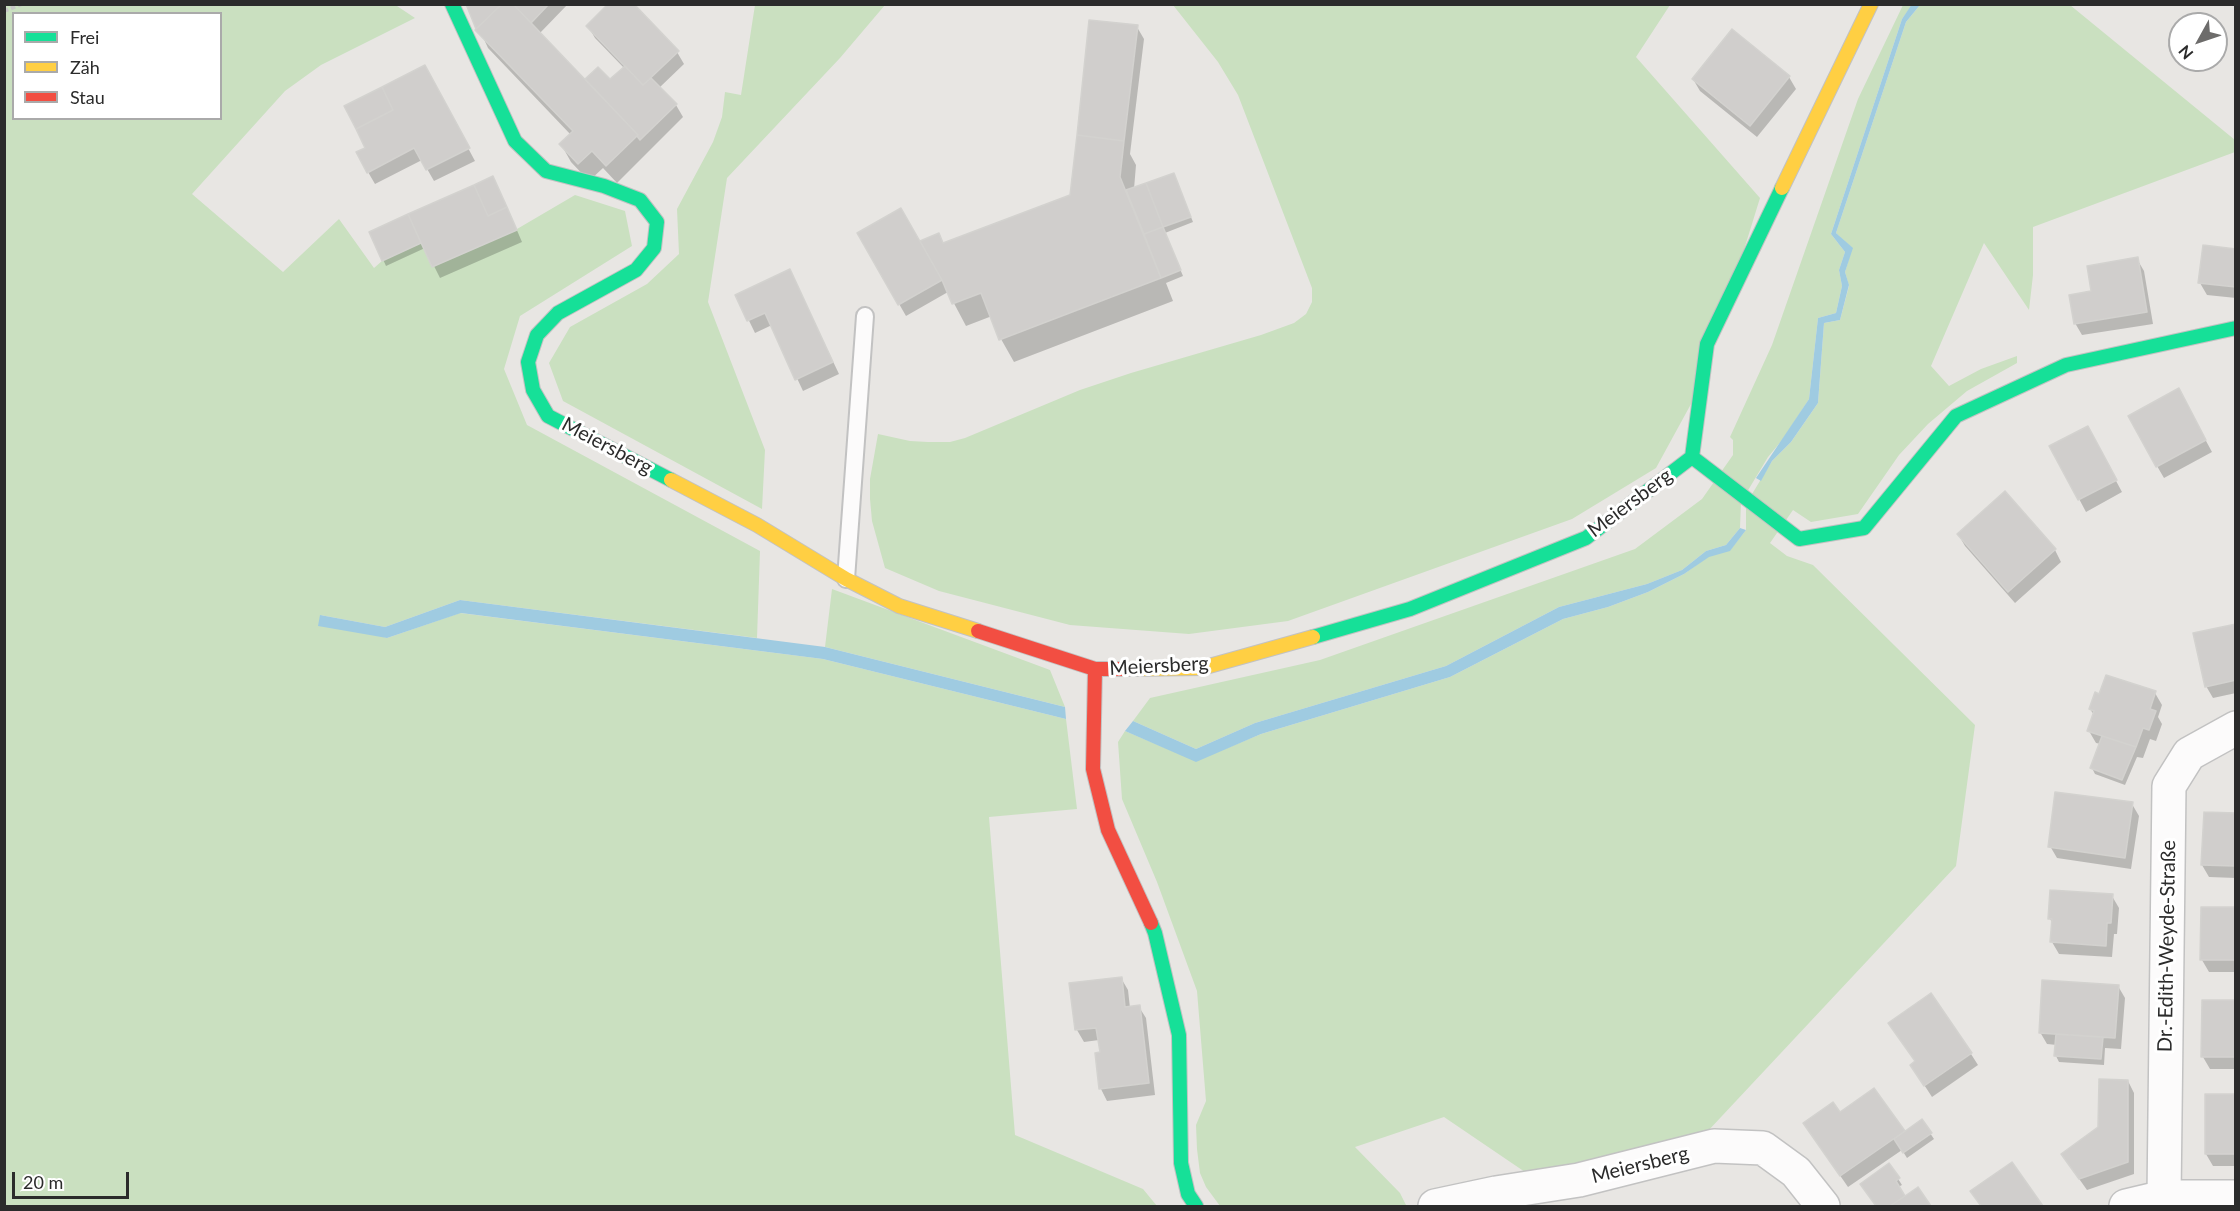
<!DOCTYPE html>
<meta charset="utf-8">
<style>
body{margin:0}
#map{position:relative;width:2240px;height:1211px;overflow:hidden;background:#e8e6e3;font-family:Lato,sans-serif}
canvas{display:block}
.frame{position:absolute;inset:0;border:6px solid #2b2b2b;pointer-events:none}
.legend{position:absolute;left:12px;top:12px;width:210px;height:108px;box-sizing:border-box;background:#fff;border:2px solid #aaa;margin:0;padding:8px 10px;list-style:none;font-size:18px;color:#2b2b2b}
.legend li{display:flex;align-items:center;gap:12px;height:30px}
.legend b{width:30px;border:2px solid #aaa}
.north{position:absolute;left:2168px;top:12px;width:60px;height:60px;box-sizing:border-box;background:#fff;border:2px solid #aaa;border-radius:50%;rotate:230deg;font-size:16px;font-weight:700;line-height:24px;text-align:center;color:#2b2b2b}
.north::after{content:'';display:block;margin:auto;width:21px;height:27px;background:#6d6c6b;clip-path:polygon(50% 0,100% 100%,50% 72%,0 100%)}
.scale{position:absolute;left:12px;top:1172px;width:117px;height:27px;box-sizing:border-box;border:3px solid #2b2b2b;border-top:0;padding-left:8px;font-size:18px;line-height:21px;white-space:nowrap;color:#2b2b2b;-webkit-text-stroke:4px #fff;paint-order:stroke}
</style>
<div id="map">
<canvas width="2240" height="1211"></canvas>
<div class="frame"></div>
<ul class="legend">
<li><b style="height:8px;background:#16e098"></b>Frei</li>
<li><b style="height:8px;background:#ffcf43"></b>Zäh</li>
<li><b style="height:8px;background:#f24e42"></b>Stau</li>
</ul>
<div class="north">N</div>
<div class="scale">20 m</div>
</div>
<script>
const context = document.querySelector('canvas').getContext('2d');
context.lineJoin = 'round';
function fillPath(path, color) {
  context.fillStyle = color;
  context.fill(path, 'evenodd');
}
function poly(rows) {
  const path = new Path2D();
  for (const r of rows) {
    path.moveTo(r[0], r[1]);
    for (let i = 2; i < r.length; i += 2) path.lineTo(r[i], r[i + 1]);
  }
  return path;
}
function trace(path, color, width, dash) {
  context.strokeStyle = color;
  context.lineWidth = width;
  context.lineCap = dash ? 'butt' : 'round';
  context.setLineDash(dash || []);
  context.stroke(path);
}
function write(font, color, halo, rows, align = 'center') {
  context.font = font + ' Lato,sans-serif';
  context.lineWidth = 6;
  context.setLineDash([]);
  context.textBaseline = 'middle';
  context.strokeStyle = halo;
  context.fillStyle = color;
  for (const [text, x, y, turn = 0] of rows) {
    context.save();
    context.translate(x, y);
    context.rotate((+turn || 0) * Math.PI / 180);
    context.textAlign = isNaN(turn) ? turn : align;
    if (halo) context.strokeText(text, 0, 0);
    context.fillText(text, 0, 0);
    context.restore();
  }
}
fillPath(poly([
 [394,4,415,18,321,65,285,91,192,194,283,272,339,219,374,268,382,261,422,243,432,266,517,229,575,195,625,211,632,246,520,316,504,369,527,425,760,551,757,638,460,600,385,627,320,615,387,638,460,613,823,659,1066,719,1077,809,989,817,1015,1135,1143,1189,1157,1206,5,1206,4,5],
 [14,14,220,14,220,118,14,118],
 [755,5,885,5,840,58,727,178,708,302,765,450,762,509,563,401,549,363,570,327,647,284,679,254,677,209,713,142,722,117,725,92,741,95],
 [1173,5,1670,5,1636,57,1760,198,1703,382,1656,468,1572,519,1288,621,1189,634,1070,625,939,591,885,568,872,521,870,499,870,479,878,434,910,441,928,442,950,442,965,438,1080,390,1131,373,1261,335,1294,323,1306,314,1312,302,1312,288,1238,95,1218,62],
 [1903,5,1912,5,1902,19,1831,234,1845,252,1839,270,1842,286,1836,313,1818,318,1809,399,1783,439,1768,457,1741,502,1740,528,1726,545,1706,551,1682,570,1647,584,1559,607,1446,666,1255,723,1196,749,1133,721,1150,698,1320,660,1635,549,1702,499,1733,455,1733,440,1730,437,1772,345,1858,99],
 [1920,5,2070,5,2235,140,2235,152,2033,227,2033,275,2029,310,1984,243,1931,366,1949,386,1981,369,2017,356,2017,363,1967,391,1928,424,1899,455,1858,514,1811,522,1793,510,1770,543,1787,556,1813,565,1975,725,1956,866,1707,1132,1570,1165,1525,1172,1444,1117,1355,1147,1400,1193,1406,1205,1220,1206,1206,1187,1200,1173,1197,1149,1196,1125,1206,1101,1197,991,1157,882,1122,799,1118,742,1125,731,1196,761,1261,734,1450,677,1563,619,1608,607,1648,592,1684,574,1709,556,1730,550,1746,530,1746,504,1772,461,1791,442,1818,403,1824,323,1840,320,1849,286,1845,272,1852,248,1836,233,1906,22],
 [832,589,1050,670,1065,707,825,647]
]), '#cae0c0');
fillPath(poly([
 [1912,4,1920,5,1906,22,1836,233,1853,248,1845,272,1849,285,1840,320,1824,323,1818,403,1791,442,1772,461,1761,481,1756,478,1809,399,1818,318,1836,313,1842,286,1839,270,1845,252,1831,234,1902,19],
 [1740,528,1746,530,1730,551,1709,557,1684,574,1648,592,1608,607,1563,619,1450,677,1261,734,1196,762,1125,731,1133,721,1196,749,1255,723,1446,666,1559,607,1647,584,1682,570,1706,551,1726,545],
 [460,600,825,647,1065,707,1066,719,823,659,461,613,387,638,318,626,320,615,385,627]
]), '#9fcbe1');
fillPath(poly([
 [468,4,568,4,539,34,590,85,587,80,610,82,624,68,595,38,588,26,677,52,684,64,659,88,676,105,683,117,617,183,603,168,589,181,571,162,561,144,571,135,488,48],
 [1137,27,1144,39,1130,154,1136,165,1134,189,1176,180,1193,222,1165,233,1183,276,1166,283,1173,301,1014,362,1001,339,992,316,966,326,948,292,906,316,859,234,932,266,944,245,1072,196],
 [1732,31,1789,77,1796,89,1757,137,1700,91,1693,79],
 [431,79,475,161,434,181,422,160,375,184,368,172,367,148],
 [476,186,510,214,522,242,440,278,425,248,386,266,371,233],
 [2236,251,2236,298,2207,295,2200,283],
 [2137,259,2144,271,2153,324,2082,335,2075,323,2092,292],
 [790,271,839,374,803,391,772,325,755,333,737,296],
 [2185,402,2212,452,2164,478,2157,466],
 [2094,440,2122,492,2086,512,2051,446],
 [1958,534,2055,550,2061,562,2015,603,1965,546],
 [2236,625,2236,693,2213,698,2206,686],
 [2155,693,2162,705,2158,717,2162,724,2156,741,2150,739,2143,758,2137,757,2125,785,2095,774,2092,768,2101,744,2096,743,2089,731,2094,715,2090,709],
 [2132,804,2139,816,2131,869,2057,858,2050,846],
 [2236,815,2236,878,2209,877,2202,865],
 [2112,896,2119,908,2117,934,2114,934,2112,957,2059,954,2052,942,2053,924,2050,919],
 [2236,908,2236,972,2209,972,2202,960],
 [1121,978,1128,990,1130,1008,1139,1007,1146,1018,1155,1095,1107,1101,1101,1089,1101,1054,1099,1040,1084,1042,1077,1030],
 [2118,986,2125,998,2121,1049,2105,1048,2104,1065,2059,1062,2056,1056,2057,1045,2047,1044,2040,1032],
 [2236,1001,2236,1069,2210,1069,2203,1057],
 [1971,1054,1978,1065,1932,1097,1919,1077],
 [2128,1081,2134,1093,2134,1174,2087,1190,2070,1166,2100,1128],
 [1874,1090,1904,1133,1922,1121,1934,1139,1907,1158,1902,1150,1848,1187,1812,1135],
 [2236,1096,2236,1166,2213,1166,2206,1154],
 [2011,1164,2041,1206,1981,1206,1972,1191],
 [1889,1165,1902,1185,1898,1187,1905,1198,1917,1189,1929,1206,1877,1206,1865,1190]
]), '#0003');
const building = poly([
 [466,4,502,4,476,29,466,4],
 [502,4,513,4,638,135,606,166,592,151,578,164,559,144,573,131,475,30,502,4],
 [513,4,549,4,531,23,513,4],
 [608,4,634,4,679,51,643,85,586,26,608,4],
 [1089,20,1138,25,1124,141,1077,135,1089,20],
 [1732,29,1790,76,1750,126,1692,79,1732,29],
 [425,65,470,148,426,170,414,148,367,173,356,152,365,148,356,129,393,110,382,87,425,65],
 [625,66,643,85,651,78,677,104,640,140,637,136,638,135,585,79,598,67,610,79,625,66],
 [382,87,393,110,356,129,344,106,382,87],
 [1077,135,1124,141,1120,177,1161,278,999,340,981,293,952,304,942,280,920,241,939,233,943,243,1070,195,1077,135],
 [1174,173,1191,217,1163,227,1146,183,1174,173],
 [493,176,507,207,488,216,474,185,493,176],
 [1146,183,1163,227,1144,234,1126,190,1146,183],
 [474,185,488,216,507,207,517,230,432,267,408,214,474,185],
 [901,208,942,280,898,305,857,233,901,208],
 [408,214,421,243,382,261,369,232,408,214],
 [1163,227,1181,270,1161,278,1144,234,1163,227],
 [2203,245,2236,249,2236,287,2198,283,2203,245],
 [2138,257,2147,312,2074,324,2069,295,2091,291,2087,266,2138,257],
 [790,269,833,362,795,380,765,313,747,321,735,295,790,269],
 [2179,388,2206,440,2156,467,2128,416,2179,388],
 [2088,426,2117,480,2078,500,2049,446,2088,426],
 [2005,491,2056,549,2008,592,1957,534,2005,491],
 [2236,624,2236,680,2205,687,2193,633,2236,624],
 [2106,675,2156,691,2150,709,2156,711,2149,730,2143,728,2136,747,2087,731,2094,711,2089,709,2095,692,2099,694,2106,675],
 [2102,736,2136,747,2122,780,2090,768,2102,736],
 [2055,792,2133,802,2125,858,2048,847,2055,792],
 [2204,812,2236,813,2236,866,2201,865,2204,812],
 [2050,890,2113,894,2111,923,2107,923,2106,946,2050,942,2052,919,2048,919,2050,890],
 [2201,907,2236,907,2236,960,2200,960,2201,907],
 [1122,977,1125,1007,1140,1005,1149,1083,1099,1089,1095,1053,1100,1052,1096,1028,1075,1030,1069,983,1122,977],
 [2042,980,2119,985,2115,1038,2039,1033,2042,980],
 [1931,993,1972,1053,1924,1086,1910,1065,1915,1061,1888,1023,1931,993],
 [2202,1000,2236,1000,2236,1057,2201,1057,2202,1000],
 [2056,1034,2103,1037,2101,1059,2054,1056,2056,1034],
 [2099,1079,2128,1080,2128,1162,2079,1179,2061,1154,2098,1127,2099,1079],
 [1874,1088,1905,1131,1840,1176,1803,1123,1833,1102,1840,1112,1874,1088],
 [2205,1094,2236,1094,2236,1154,2205,1154,2205,1094],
 [1922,1119,1932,1133,1903,1153,1894,1139,1922,1119],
 [2012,1162,2043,1206,1981,1206,1970,1191,2012,1162],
 [1889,1163,1900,1178,1896,1181,1905,1196,1890,1206,1876,1206,1860,1184,1889,1163],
 [1918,1187,1931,1206,1890,1206,1905,1196,1918,1187]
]);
fillPath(building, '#d0cecc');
trace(building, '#d3d2cf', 1.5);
const lane = poly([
 [846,579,865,316]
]);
const street = poly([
 [2164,1197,2169,786,2189,754,2236,728],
 [1435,1206,1496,1193,1579,1180,1714,1146,1763,1148,1796,1172,1823,1206],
 [2126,1206,2164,1197,2236,1197]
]);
const fast = poly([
 [452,4,515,141,546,171,604,186,640,200,657,222,654,248,636,270,558,313,537,335,528,362,533,390,548,416,671,480],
 [1692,457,1799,539,1864,528,1956,416,2066,365,2236,328],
 [1313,637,1410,609,1586,538,1692,457,1707,344,1782,188],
 [1151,923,1155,933,1179,1035,1181,1163,1188,1194,1196,1206]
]);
const slow = poly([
 [1782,188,1871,4],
 [671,480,757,525,846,579,899,606,978,631],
 [1130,669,1202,668,1313,637]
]);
const jam = poly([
 [978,631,1095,669,1130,669],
 [1095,669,1093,769,1108,830,1151,923]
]);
trace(lane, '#c2c2c2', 20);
trace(street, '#c2c2c2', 36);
trace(fast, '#c2c2c2', 16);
trace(slow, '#c2c2c2', 16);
trace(jam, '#c2c2c2', 16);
trace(poly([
 [4,11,22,4]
]), '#c6c6c6', 4, [4.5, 3]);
trace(lane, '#fcfbfb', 16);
trace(street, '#fcfbfb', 33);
trace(fast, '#16e098', 14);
trace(slow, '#ffcf43', 14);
trace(jam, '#f24e42', 14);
write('20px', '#2b2b2b', '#fff', [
 ["Meiersberg",607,446,28],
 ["Meiersberg",1630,503,-37],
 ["Meiersberg",1159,666,-3],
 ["Dr.-Edith-Weyde-Straße",2167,946,-89],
 ["Meiersberg",1640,1165,-14]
]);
</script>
